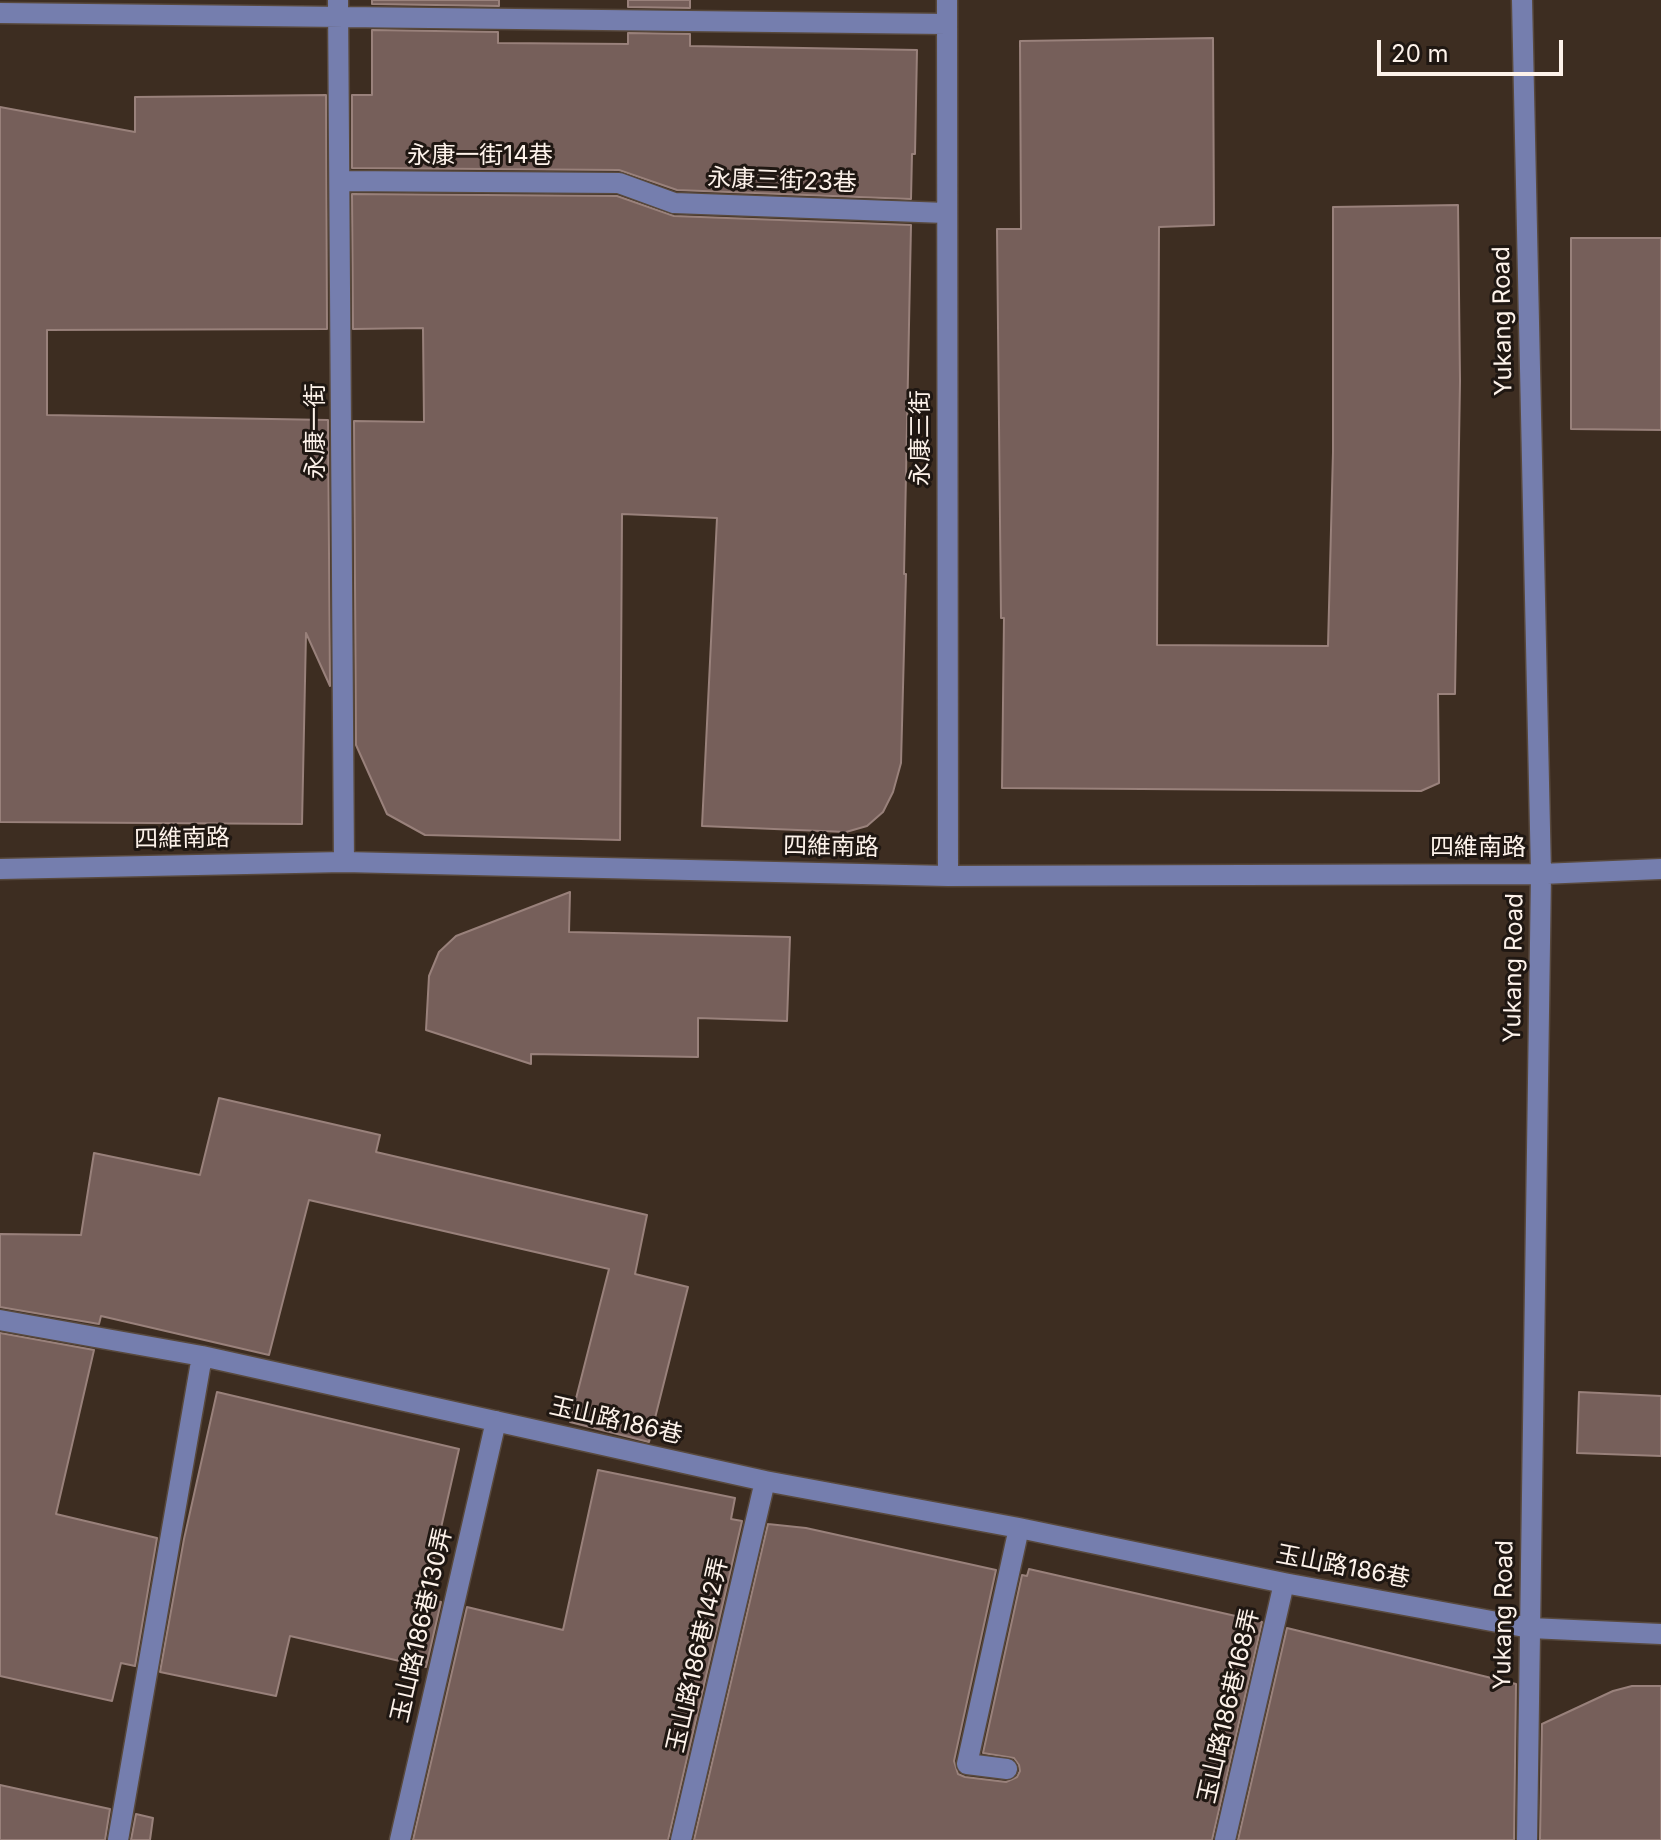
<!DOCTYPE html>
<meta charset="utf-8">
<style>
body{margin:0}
#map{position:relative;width:1661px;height:1840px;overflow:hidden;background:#3d2d21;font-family:Inter,sans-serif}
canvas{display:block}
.scale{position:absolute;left:1377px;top:40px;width:186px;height:36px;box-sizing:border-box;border:4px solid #fdf2ea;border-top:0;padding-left:10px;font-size:24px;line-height:28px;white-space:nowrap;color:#fdf2ea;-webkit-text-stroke:6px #1f1712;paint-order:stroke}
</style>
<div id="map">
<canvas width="1661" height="1840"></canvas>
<div class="scale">20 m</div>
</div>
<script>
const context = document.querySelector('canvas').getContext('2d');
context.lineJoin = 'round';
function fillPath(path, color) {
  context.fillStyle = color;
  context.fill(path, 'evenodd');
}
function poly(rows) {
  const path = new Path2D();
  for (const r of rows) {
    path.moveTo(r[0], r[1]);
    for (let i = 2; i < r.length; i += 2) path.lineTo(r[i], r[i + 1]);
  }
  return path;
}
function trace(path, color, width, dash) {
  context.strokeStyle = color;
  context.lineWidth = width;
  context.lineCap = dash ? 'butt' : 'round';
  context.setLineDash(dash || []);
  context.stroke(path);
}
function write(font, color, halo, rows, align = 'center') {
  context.font = font + ' Inter,"Noto Sans TC",sans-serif';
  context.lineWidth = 6;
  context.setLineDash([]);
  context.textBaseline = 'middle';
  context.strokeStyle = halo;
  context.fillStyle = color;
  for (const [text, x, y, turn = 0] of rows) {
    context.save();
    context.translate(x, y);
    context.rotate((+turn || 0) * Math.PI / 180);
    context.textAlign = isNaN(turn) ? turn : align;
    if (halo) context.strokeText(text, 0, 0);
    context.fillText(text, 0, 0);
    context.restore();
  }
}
const building = poly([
 [372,0,499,0,499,6,372,4,372,0],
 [628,0,690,0,690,8,628,7,628,0],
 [372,30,498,32,498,43,628,44,628,33,690,34,690,46,917,50,915,154,912,154,911,199,677,190,619,170,352,168,352,95,372,95,372,30],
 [1213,38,1214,225,1159,227,1157,645,1328,646,1333,452,1333,207,1458,205,1460,381,1455,694,1438,694,1439,783,1421,791,1002,788,1004,618,1001,618,997,229,1021,229,1020,41,1213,38],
 [326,95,327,329,47,330,47,415,328,420,330,686,306,633,302,824,0,822,0,107,135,132,135,97,326,95],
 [352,194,617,196,674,216,911,225,904,574,906,574,901,763,893,792,883,812,867,826,846,832,702,826,717,518,622,514,620,840,425,835,387,814,356,745,354,421,424,422,423,328,353,329,352,194],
 [1571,238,1661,238,1661,430,1571,429,1571,238],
 [570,892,569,932,790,937,787,1021,698,1018,698,1057,531,1054,531,1064,426,1030,429,976,439,952,456,936,570,892],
 [219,1098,380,1135,376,1152,647,1215,635,1274,688,1287,649,1442,570,1422,609,1269,309,1200,269,1355,101,1316,99,1324,0,1307,0,1234,81,1235,94,1153,200,1175,219,1098],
 [0,1333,94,1350,56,1514,157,1538,135,1666,121,1663,112,1701,0,1676,0,1333],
 [217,1392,459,1449,425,1598,441,1602,426,1667,290,1636,276,1696,160,1672,184,1539,217,1392],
 [1579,1392,1661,1396,1661,1456,1577,1453,1579,1392],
 [598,1470,735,1498,731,1519,742,1521,668,1840,413,1840,467,1607,563,1630,598,1470],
 [768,1524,806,1528,996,1570,954,1761,958,1774,965,1777,1006,1782,1017,1777,1020,1771,1019,1765,1014,1758,983,1753,1022,1575,1027,1576,1029,1569,1262,1622,1212,1840,694,1840,768,1524],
 [1287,1628,1516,1684,1514,1840,1238,1840,1287,1628],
 [1632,1686,1661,1686,1661,1840,1540,1840,1542,1724,1613,1691,1632,1686],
 [0,1785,110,1809,105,1840,0,1840,0,1785],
 [136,1814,153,1818,150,1840,131,1840,136,1814]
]);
fillPath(building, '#765f5a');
trace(building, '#99817b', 2);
const minor = poly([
 [338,0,344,862],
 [947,0,948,876],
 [1522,0,1541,874,1527,1840],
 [0,13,946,24],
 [341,181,619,183,674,203,946,213],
 [0,869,344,862,948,876,1541,874,1661,869],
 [0,1320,202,1356,765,1481,1019,1528,1284,1583,1530,1628,1661,1634],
 [1007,1769,967,1764,1019,1528],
 [118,1840,202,1356],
 [400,1840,496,1421],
 [681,1840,765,1481],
 [1225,1840,1284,1583]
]);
trace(minor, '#58493d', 23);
trace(minor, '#757eae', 20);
write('24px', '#fdf2ea', '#1f1712', [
 ["永康一街14巷",480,156],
 ["永康三街23巷",782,181,2],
 ["Yukang Road",1503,321,-91],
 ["永康一街",316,431,-90],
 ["永康三街",921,438,-90],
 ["四維南路",182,839,-1],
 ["四維南路",831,847,1],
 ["四維南路",1478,848],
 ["Yukang Road",1514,968,-89],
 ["玉山路186巷",616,1421,13],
 ["玉山路186巷",1343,1567,11],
 ["Yukang Road",1504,1615,-89],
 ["玉山路186巷130弄",422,1625,-77],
 ["玉山路186巷142弄",698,1655,-77],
 ["玉山路186巷168弄",1229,1706,-77]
]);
</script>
